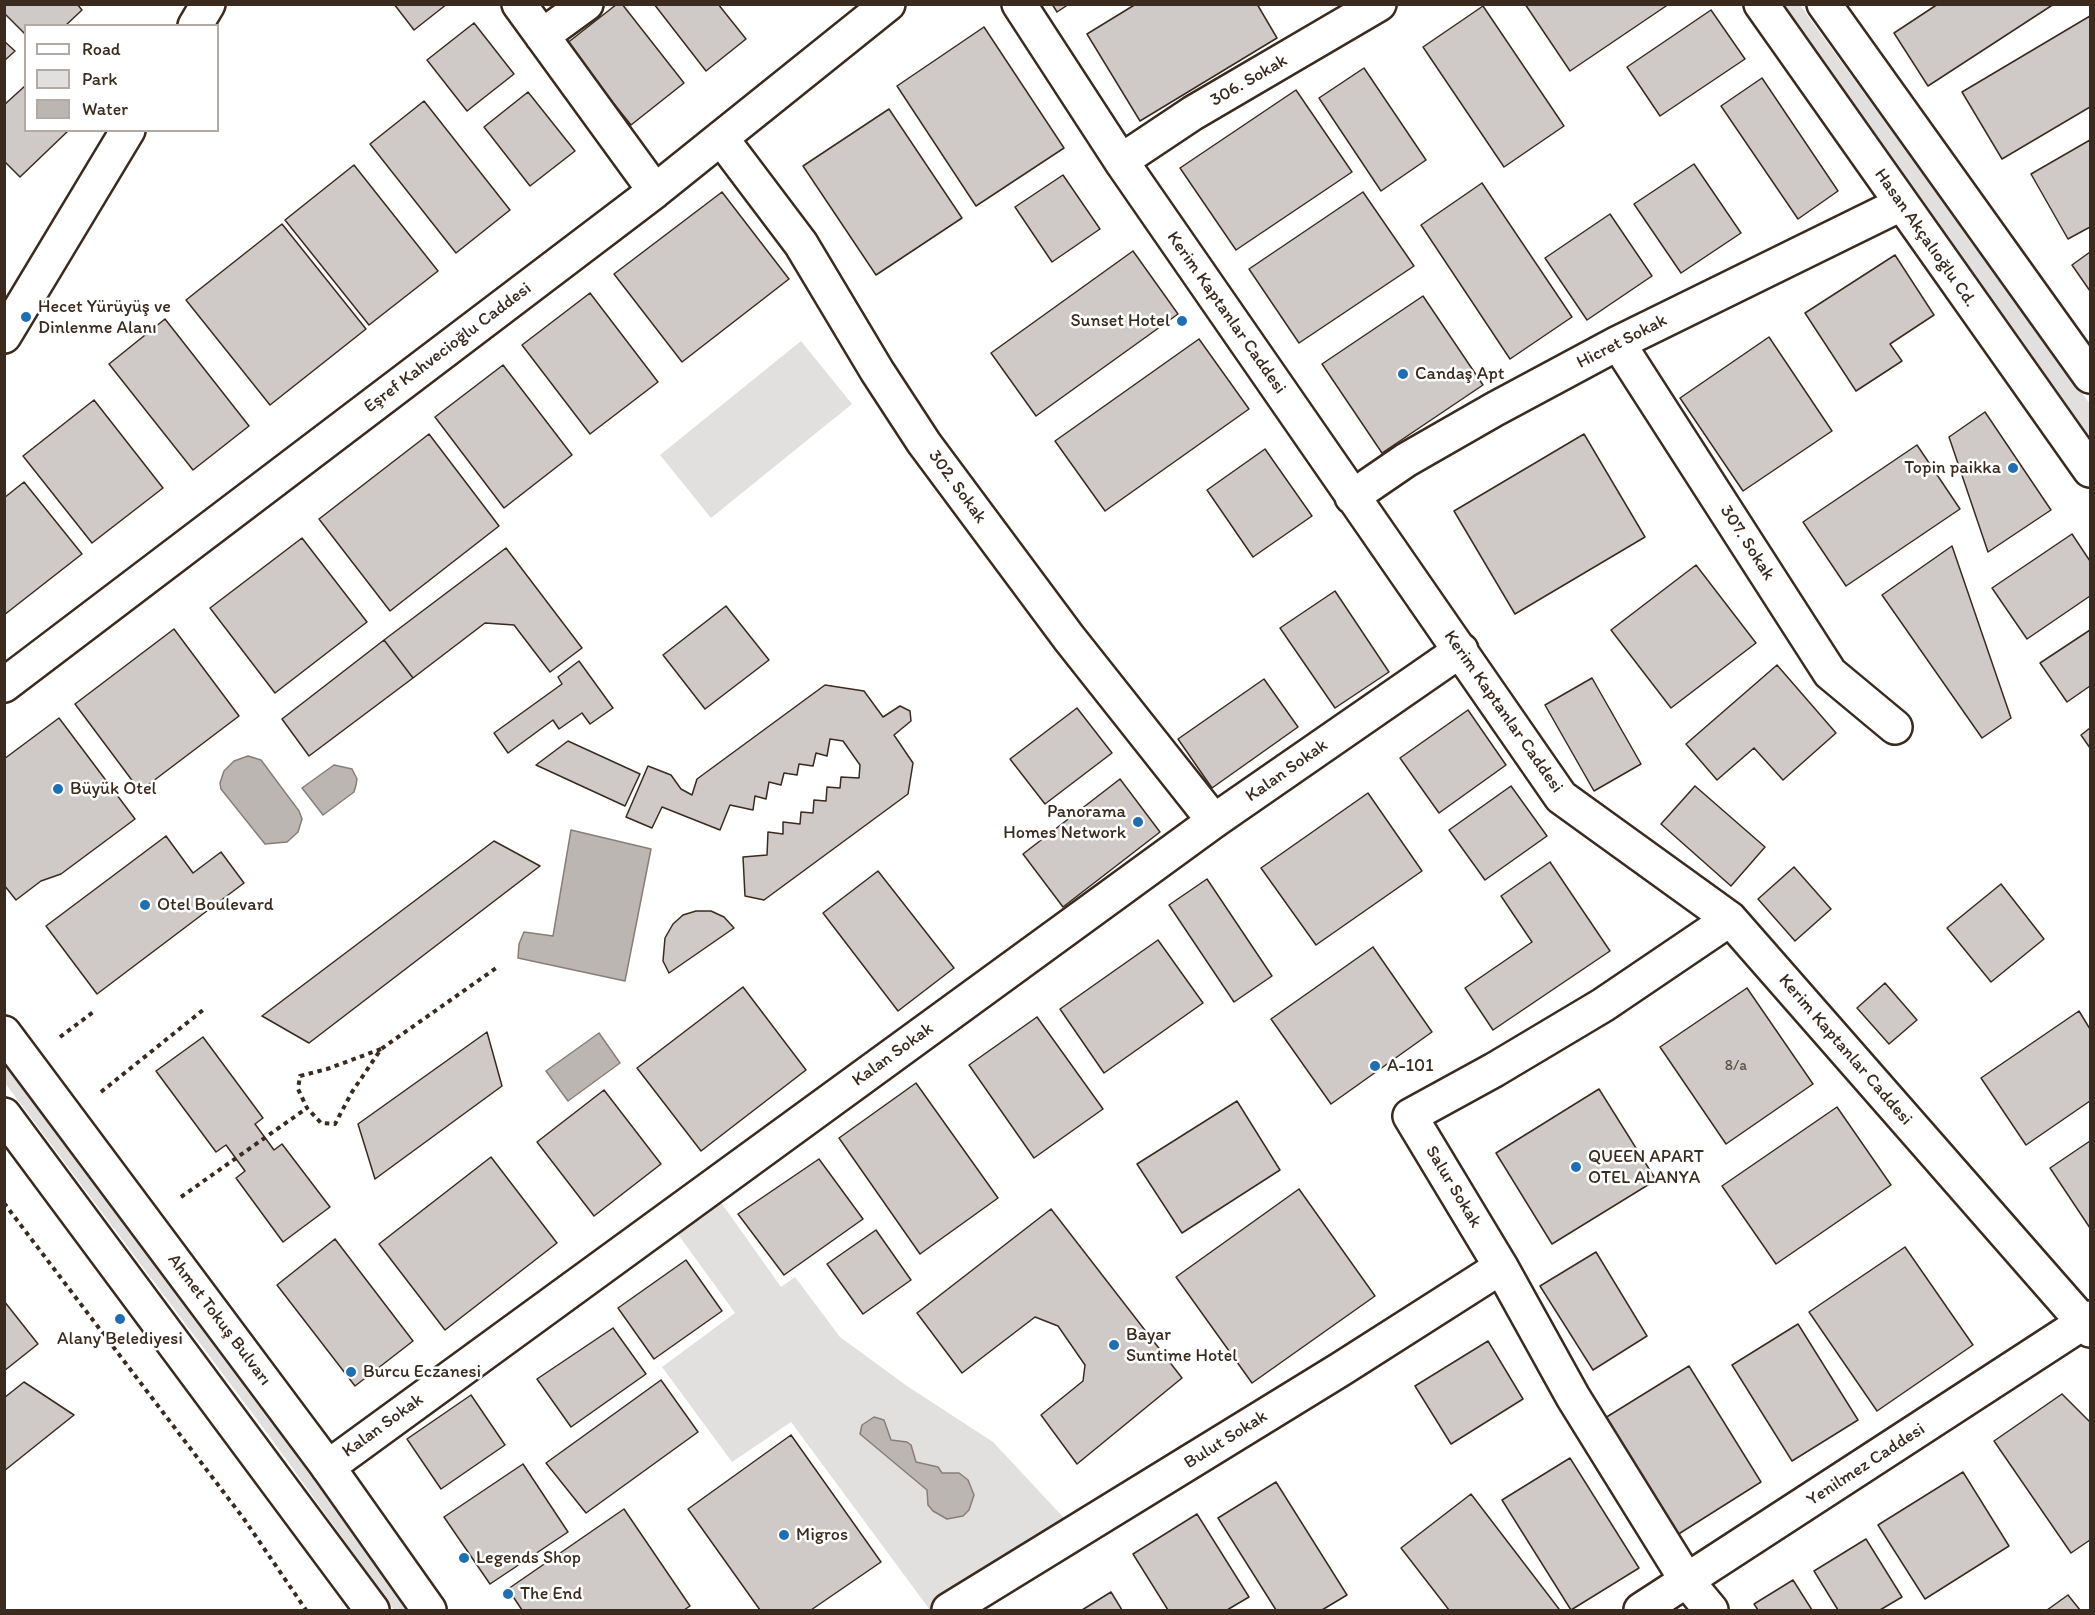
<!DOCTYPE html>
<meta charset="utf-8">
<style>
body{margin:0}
#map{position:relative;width:2095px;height:1615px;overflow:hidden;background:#fff;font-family:Itim,sans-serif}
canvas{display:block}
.frame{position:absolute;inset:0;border:6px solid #3b2a1e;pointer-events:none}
.legend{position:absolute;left:24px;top:24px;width:195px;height:108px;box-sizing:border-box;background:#fff;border:2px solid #b1aaa5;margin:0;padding:8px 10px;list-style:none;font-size:18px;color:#3b2a1e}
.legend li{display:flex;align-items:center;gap:12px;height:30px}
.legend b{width:30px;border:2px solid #b1aaa5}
</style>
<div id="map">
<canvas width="2095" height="1615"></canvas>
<div class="frame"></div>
<ul class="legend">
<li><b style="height:8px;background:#fff"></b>Road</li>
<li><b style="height:16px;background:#e2e0de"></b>Park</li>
<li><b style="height:16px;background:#bcb6b3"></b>Water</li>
</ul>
</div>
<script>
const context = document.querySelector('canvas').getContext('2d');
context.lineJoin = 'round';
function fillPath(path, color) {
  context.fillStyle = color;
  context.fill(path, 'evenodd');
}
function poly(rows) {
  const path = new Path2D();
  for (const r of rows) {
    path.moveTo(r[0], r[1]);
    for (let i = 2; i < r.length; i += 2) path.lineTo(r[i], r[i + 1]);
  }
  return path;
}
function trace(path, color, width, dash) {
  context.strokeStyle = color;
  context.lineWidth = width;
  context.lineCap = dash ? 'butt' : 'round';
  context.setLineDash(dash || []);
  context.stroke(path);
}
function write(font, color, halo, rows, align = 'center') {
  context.font = font + ' Itim,sans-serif';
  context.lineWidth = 5;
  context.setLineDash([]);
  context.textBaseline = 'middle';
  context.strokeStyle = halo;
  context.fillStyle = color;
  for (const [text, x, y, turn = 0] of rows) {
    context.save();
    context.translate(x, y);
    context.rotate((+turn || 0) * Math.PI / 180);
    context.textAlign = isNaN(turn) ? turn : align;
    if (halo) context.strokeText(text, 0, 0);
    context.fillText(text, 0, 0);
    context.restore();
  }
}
fillPath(poly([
 [1778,5,1800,5,2090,404,2090,438],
 [801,341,852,404,711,518,660,455],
 [5,1060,377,1561,411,1610,394,1610,273,1441,5,1083],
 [720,1201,781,1287,795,1277,840,1337,907,1386,993,1442,1065,1519,930,1610,791,1422,732,1462,662,1367,735,1313,677,1233]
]), '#e2e0de');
const water = poly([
 [248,756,261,760,299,811,302,819,298,832,287,842,265,844,221,789,220,783,224,771,234,761,248,756],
 [334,765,352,769,357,779,356,785,354,792,323,815,302,788,334,765],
 [571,830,651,849,625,981,518,958,519,944,524,932,553,936,571,830],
 [599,1033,620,1063,568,1101,546,1071,599,1033],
 [874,1417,884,1420,891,1440,907,1442,911,1445,916,1462,938,1467,942,1473,959,1473,968,1480,974,1495,969,1510,963,1516,947,1519,933,1511,928,1505,927,1490,860,1434,862,1425,874,1417]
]);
fillPath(water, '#bcb6b3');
trace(water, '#887e77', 1.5);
const building = poly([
 [4,4,77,4,82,10,65,26,26,26,26,35,4,13,4,4],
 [394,4,447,4,414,30,394,4],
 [617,4,622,4,684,83,631,125,566,44,617,4],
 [654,4,718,4,746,39,706,71,654,4],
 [1052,4,1069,4,1057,12,1052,4],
 [1136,4,1257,4,1277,38,1140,121,1087,34,1136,4],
 [1525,4,1669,4,1570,71,1525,4],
 [1938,4,2054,4,1928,86,1894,33,1938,4],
 [1483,6,1564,126,1504,167,1423,47,1483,6],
 [1711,10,1745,59,1660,116,1627,67,1711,10],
 [2090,16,2090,107,2002,159,1962,92,2090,16],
 [474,23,514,74,467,111,427,60,474,23],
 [984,27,1064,148,976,206,897,86,984,27],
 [4,41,15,51,4,61,4,41],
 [1364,68,1426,160,1381,191,1319,98,1364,68],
 [1762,78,1838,191,1798,219,1721,106,1762,78],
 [26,85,26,130,69,130,20,177,4,161,4,105,26,85],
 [1296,90,1352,172,1236,250,1180,168,1296,90],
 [528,92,575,151,530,186,484,127,528,92],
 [424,101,510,210,456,253,370,144,424,101],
 [889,109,962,218,876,275,803,166,889,109],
 [2090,140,2090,227,2068,239,2031,174,2090,140],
 [1694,164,1741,233,1681,273,1634,204,1694,164],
 [354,165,438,271,369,325,285,220,354,165],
 [1063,175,1100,229,1052,262,1015,207,1063,175],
 [1482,183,1572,317,1510,359,1421,225,1482,183],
 [722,192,789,279,682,362,614,274,722,192],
 [1363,192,1414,266,1299,343,1249,269,1363,192],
 [1610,214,1652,276,1587,320,1545,258,1610,214],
 [282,224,366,329,270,405,186,300,282,224],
 [1133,251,1178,314,1036,416,991,353,1133,251],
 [2090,252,2090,291,2072,265,2090,252],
 [1895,255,1934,315,1890,344,1902,361,1856,391,1805,313,1895,255],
 [590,293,658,382,590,434,522,345,590,293],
 [1423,296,1483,385,1382,453,1322,364,1423,296],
 [165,319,249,426,193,470,109,364,165,319],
 [1769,337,1832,431,1743,491,1680,398,1769,337],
 [1199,339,1249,409,1105,511,1055,441,1199,339],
 [503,365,572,455,504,508,435,417,503,365],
 [94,400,163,488,92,543,23,456,94,400],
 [1985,412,2051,510,1988,552,1949,437,1985,412],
 [429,434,499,526,390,611,319,519,429,434],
 [1584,434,1645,537,1515,614,1454,511,1584,434],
 [1917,445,1960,509,1846,586,1803,522,1917,445],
 [1265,449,1312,516,1253,557,1207,490,1265,449],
 [24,482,82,554,4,615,4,498,24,482],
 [2072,534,2090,561,2090,596,2027,639,1992,588,2072,534],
 [302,538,367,622,275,693,210,608,302,538],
 [1952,546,2011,718,1982,738,1882,595,1952,546],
 [506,548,582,648,550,672,514,625,485,623,413,678,384,640,506,548],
 [1696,565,1756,643,1671,708,1611,630,1696,565],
 [1335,591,1389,672,1335,708,1280,628,1335,591],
 [726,606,769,660,705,709,663,655,726,606],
 [174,629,239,716,140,791,75,704,174,629],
 [2090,630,2090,686,2067,702,2040,663,2090,630],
 [384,640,413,678,309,756,282,719,384,640],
 [579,661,613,708,590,724,582,713,559,729,553,720,508,753,494,733,562,684,558,677,579,661],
 [1777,665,1836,733,1783,780,1754,748,1717,780,1686,744,1777,665],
 [1592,678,1641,764,1594,791,1545,705,1592,678],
 [1264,679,1298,727,1212,788,1178,739,1264,679],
 [825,685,864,691,883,717,900,706,910,711,911,721,894,735,913,763,908,794,764,900,745,896,743,857,767,855,768,832,783,834,783,822,800,824,801,812,813,813,814,800,826,801,827,787,840,788,841,777,859,778,860,765,843,741,830,739,827,756,816,753,813,766,799,764,797,775,784,773,781,785,769,782,766,799,755,796,753,810,730,805,720,830,662,807,652,828,626,817,648,766,671,775,681,789,692,795,697,779,825,685],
 [1077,708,1112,753,1045,804,1010,759,1077,708],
 [1468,710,1506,765,1439,813,1400,758,1468,710],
 [59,718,135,819,61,874,41,881,16,900,4,885,4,759,59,718],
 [2090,728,2090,748,2081,735,2090,728],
 [568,741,640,774,625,806,536,765,568,741],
 [1120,779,1160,832,1063,907,1023,854,1120,779],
 [1511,786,1547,836,1485,880,1449,830,1511,786],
 [1695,786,1765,847,1731,886,1661,824,1695,786],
 [1368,793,1422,871,1316,945,1261,868,1368,793],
 [166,836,193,873,221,852,244,883,97,994,46,926,166,836],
 [494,841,540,866,309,1043,262,1016,494,841],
 [1550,862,1610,951,1493,1030,1465,988,1532,942,1501,896,1550,862],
 [1794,867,1831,909,1795,941,1758,899,1794,867],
 [878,871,954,968,898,1011,823,913,878,871],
 [1207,879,1272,976,1234,1002,1169,905,1207,879],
 [2001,884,2044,939,1991,982,1947,928,2001,884],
 [696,911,711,911,724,917,734,928,669,973,663,961,665,938,673,924,683,915,696,911],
 [1158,940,1203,1003,1104,1073,1060,1009,1158,940],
 [1373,947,1432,1032,1331,1104,1271,1019,1373,947],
 [1885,983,1917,1020,1889,1044,1857,1008,1885,983],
 [743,987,806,1070,701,1151,637,1068,743,987],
 [1747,988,1813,1084,1726,1144,1660,1047,1747,988],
 [2079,1011,2090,1029,2090,1101,2026,1145,1981,1078,2079,1011],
 [1037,1017,1103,1109,1034,1158,969,1065,1037,1017],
 [487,1032,502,1086,375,1179,358,1124,487,1032],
 [203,1037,263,1118,255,1124,274,1150,282,1144,330,1207,283,1242,236,1178,245,1171,226,1145,216,1152,156,1071,203,1037],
 [916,1083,998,1198,920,1254,839,1138,916,1083],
 [1599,1089,1656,1180,1552,1244,1496,1153,1599,1089],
 [604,1090,661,1164,594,1216,537,1142,604,1090],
 [1237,1101,1280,1170,1182,1233,1137,1164,1237,1101],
 [1837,1107,1891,1185,1776,1264,1722,1186,1837,1107],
 [2090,1141,2090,1228,2050,1168,2090,1141],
 [491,1157,557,1243,445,1330,379,1244,491,1157],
 [819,1159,863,1219,784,1275,738,1214,819,1159],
 [1299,1189,1375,1296,1252,1383,1176,1277,1299,1189],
 [1051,1209,1182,1378,1077,1464,1041,1415,1083,1381,1085,1365,1058,1326,1035,1317,962,1373,917,1313,1051,1209],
 [876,1230,911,1280,863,1314,827,1264,876,1230],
 [335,1239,413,1341,355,1386,277,1285,335,1239],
 [1905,1247,1973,1345,1877,1411,1809,1312,1905,1247],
 [1596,1252,1647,1336,1593,1370,1540,1286,1596,1252],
 [686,1260,722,1311,654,1359,618,1308,686,1260],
 [4,1301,38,1344,4,1371,4,1301],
 [1798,1324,1858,1420,1792,1461,1732,1365,1798,1324],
 [613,1328,646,1374,571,1427,537,1379,613,1328],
 [1488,1341,1523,1399,1451,1444,1415,1386,1488,1341],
 [1689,1366,1761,1482,1677,1535,1605,1418,1689,1366],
 [661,1380,698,1432,586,1513,546,1463,661,1380],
 [24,1382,74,1415,4,1471,4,1398,24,1382],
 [2062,1394,2090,1422,2090,1540,2071,1553,1994,1441,2062,1394],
 [471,1395,505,1445,441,1489,407,1439,471,1395],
 [791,1435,881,1562,811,1610,760,1610,688,1509,791,1435],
 [1570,1458,1639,1568,1571,1610,1502,1500,1570,1458],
 [523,1464,568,1532,490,1584,444,1517,523,1464],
 [1963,1472,2009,1546,1925,1599,1878,1525,1963,1472],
 [1276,1482,1347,1595,1322,1610,1276,1610,1218,1518,1276,1482],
 [1471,1494,1559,1609,1557,1610,1449,1610,1401,1548,1471,1494],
 [624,1509,690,1606,684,1610,522,1610,508,1589,624,1509],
 [1197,1514,1249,1597,1227,1610,1168,1610,1133,1554,1197,1514],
 [1866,1539,1902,1597,1880,1610,1838,1610,1814,1571,1866,1539],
 [1793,1580,1812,1610,1758,1610,1754,1604,1793,1580],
 [1111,1592,1122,1610,1082,1610,1111,1592],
 [2068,1595,2080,1610,2047,1610,2068,1595]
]);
fillPath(building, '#cfcac7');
trace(building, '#3b2a1e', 1.5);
const minor = poly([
 [519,4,655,191],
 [1019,4,1121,161,1561,797,1730,919,2090,1330],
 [1761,4,2090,470],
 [1824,4,2090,376],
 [195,26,208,4],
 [542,36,586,4],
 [721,138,801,244,877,371,924,443,1069,638,1214,821],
 [1121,161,1193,113,1379,4],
 [4,336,128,130],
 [1618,343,1830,673,1895,727],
 [1352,497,1406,460,1495,409,1618,343,1901,204],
 [4,685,655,191,888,4],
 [328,1467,1214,821,1461,650],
 [949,1610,1341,1369,1501,1267],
 [1641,1610,2090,1318],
 [1711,1610,1687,1581,1573,1397,1501,1267,1410,1116,1494,1070,1603,1005,1730,919]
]);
const major = poly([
 [4,1033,328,1467,429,1610],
 [4,1115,372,1610]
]);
trace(minor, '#3b2a1e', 38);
trace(major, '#3b2a1e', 38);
trace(poly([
 [60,1037,96,1010],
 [381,1049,327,1069,300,1076,298,1089,307,1108,321,1123,335,1124,352,1092,381,1049,499,966],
 [101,1092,203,1010],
 [181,1197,307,1108],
 [4,1203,244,1519,306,1610]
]), '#3b2a1e', 4, [4.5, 4.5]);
trace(minor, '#fff', 33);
trace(major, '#fff', 33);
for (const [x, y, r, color] of [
 [26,317,6,"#1f6fb2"],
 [1182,321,6,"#1f6fb2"],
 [1403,374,6,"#1f6fb2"],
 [2013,468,6,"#1f6fb2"],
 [58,789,6,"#1f6fb2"],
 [1138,822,6,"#1f6fb2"],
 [145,905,6,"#1f6fb2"],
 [1375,1066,6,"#1f6fb2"],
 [1576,1167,6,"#1f6fb2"],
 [120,1319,6,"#1f6fb2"],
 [1114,1345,6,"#1f6fb2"],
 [351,1372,6,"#1f6fb2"],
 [784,1535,6,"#1f6fb2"],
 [464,1558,6,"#1f6fb2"],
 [508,1594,6,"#1f6fb2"]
]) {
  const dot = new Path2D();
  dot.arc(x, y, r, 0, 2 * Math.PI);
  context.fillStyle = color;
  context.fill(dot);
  trace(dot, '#fff', 2);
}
write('15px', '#605248', null, [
 ["8/a",1736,1066]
]);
write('18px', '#3b2a1e', '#fff', [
 ["306. Sokak",1249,81,-30],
 ["Hasan Akçalıoğlu Cd.",1925,238,55],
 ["Kerim Kaptanlar Caddesi",1226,313,55],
 ["Hicret Sokak",1622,342,-27],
 ["Eşref Kahvecioğlu Caddesi",448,348,-37],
 ["302. Sokak",957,487,54],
 ["307. Sokak",1747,543,57],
 ["Kerim Kaptanlar Caddesi",1503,712,55],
 ["Kalan Sokak",1287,771,-35],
 ["Kerim Kaptanlar Caddesi",1845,1050,49],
 ["Kalan Sokak",893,1055,-36],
 ["Salur Sokak",1453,1187,59],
 ["Ahmet Tokuş Bulvarı",219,1320,53],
 ["Kalan Sokak",383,1426,-36],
 ["Bulut Sokak",1226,1440,-32],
 ["Yenilmez Caddesi",1866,1465,-33]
]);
write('18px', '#3b2a1e', '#fff', [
 ["Hecet Yürüyüş ve",38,307],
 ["Dinlenme Alanı",38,328],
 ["Sunset Hotel",1170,321,"right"],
 ["Candaş Apt",1415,374],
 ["Topin paikka",2001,468,"right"],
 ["Büyük Otel",70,789],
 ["Panorama",1126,812,"right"],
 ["Homes Network",1126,833,"right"],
 ["Otel Boulevard",157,905],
 ["A-101",1387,1066],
 ["QUEEN APART",1588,1157],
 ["OTEL ALANYA",1588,1178],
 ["Bayar",1126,1335],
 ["Suntime Hotel",1126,1356],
 ["Alany Belediyesi",120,1339,"center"],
 ["Burcu Eczanesi",363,1372],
 ["Migros",796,1535],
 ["Legends Shop",476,1558],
 ["The End",520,1594]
], 'left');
</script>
